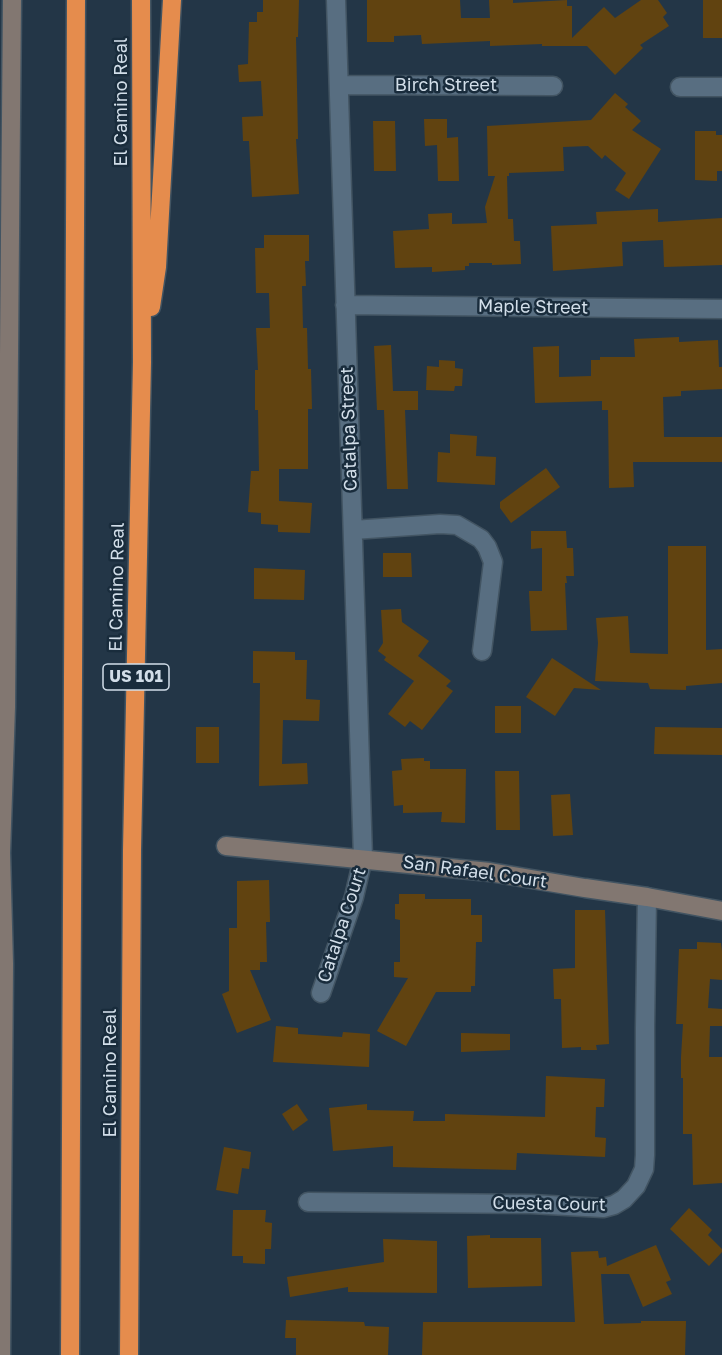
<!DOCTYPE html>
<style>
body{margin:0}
canvas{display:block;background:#233647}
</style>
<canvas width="722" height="1355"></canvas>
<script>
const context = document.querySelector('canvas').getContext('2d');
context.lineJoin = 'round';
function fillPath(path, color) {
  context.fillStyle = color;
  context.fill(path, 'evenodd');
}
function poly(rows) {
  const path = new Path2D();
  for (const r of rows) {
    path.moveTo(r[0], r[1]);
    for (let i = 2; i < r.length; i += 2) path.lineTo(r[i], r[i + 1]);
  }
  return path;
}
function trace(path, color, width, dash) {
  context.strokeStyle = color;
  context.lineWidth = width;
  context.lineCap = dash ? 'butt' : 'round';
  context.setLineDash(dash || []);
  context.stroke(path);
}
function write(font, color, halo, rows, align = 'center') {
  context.font = font + ' "Golos Text",sans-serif';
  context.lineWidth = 5;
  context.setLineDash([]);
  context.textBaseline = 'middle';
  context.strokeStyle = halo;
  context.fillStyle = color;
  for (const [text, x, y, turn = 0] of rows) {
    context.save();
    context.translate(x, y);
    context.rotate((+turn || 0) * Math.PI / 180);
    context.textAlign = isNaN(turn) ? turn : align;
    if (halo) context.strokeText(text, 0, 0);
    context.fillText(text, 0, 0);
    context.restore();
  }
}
fillPath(poly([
 [263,0,299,0,298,37,296,37,298,139,296,139,299,194,252,197,249,141,243,141,242,117,263,116,261,81,239,82,238,65,248,64,249,22,257,22,257,12,263,12],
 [367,0,460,0,461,18,490,18,489,0,513,0,513,3,567,0,567,6,572,6,572,38,604,7,615,18,641,0,658,0,667,13,663,17,669,26,640,45,643,48,615,75,587,46,542,46,542,44,490,46,490,41,422,44,421,35,394,36,394,42,367,42],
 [703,0,722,0,722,38,703,38],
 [615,93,628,104,625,107,641,121,632,130,661,149,629,199,615,190,626,173,605,155,602,159,588,146,563,147,564,171,509,173,509,176,507,176,508,219,513,219,514,241,520,241,521,264,492,265,492,263,469,263,469,266,465,266,465,270,432,272,432,267,395,268,393,231,429,229,428,214,452,213,452,224,487,223,485,207,495,176,488,176,487,126,591,120],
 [424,119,447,119,447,138,458,137,459,181,438,181,437,145,425,146],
 [373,121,395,121,396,171,374,171],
 [695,131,716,131,716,135,722,135,722,171,717,171,717,181,695,180],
 [658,209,658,222,722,218,722,265,664,267,663,240,622,242,623,266,553,271,551,226,597,224,596,212],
 [264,235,309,235,309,261,305,261,306,286,302,286,303,328,307,328,308,369,311,369,312,409,308,409,308,469,279,469,279,501,312,503,310,533,278,532,278,525,261,524,261,513,248,512,251,471,259,471,258,410,255,410,255,370,258,370,256,328,270,328,269,293,256,293,255,248,264,248],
 [679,337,679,342,718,340,719,367,722,367,722,389,681,391,681,396,663,397,664,437,722,437,722,462,633,462,634,487,609,488,608,410,602,410,602,401,535,403,533,347,559,346,559,377,591,376,591,360,600,360,600,357,635,357,634,339],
 [391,345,393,391,418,391,418,410,405,410,408,489,387,489,384,410,377,410,374,346],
 [439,360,455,361,455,368,463,369,462,386,455,386,454,391,426,390,427,366,439,367],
 [450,434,477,436,476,456,496,457,495,485,437,482,438,452,450,453],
 [546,468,560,487,511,523,500,508,500,502],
 [531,531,566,531,567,548,573,548,574,576,566,576,567,583,565,583,567,630,531,631,529,591,542,591,542,548,531,549],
 [668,546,706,546,706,650,722,649,722,683,686,686,686,690,650,689,648,683,595,681,598,643,596,618,628,616,630,653,668,654],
 [383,553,411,553,412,577,383,577],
 [254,568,305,570,304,600,254,599],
 [401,609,402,622,429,641,418,656,451,681,446,686,453,691,422,730,410,721,405,727,388,714,414,681,384,660,386,657,378,651,383,643,381,610],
 [253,651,295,652,295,660,307,660,306,699,320,700,319,721,283,720,282,764,307,763,308,784,259,786,260,683,253,683],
 [552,658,601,690,574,688,555,716,526,697],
 [495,706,521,706,521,733,495,733],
 [196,727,219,727,219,763,196,763],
 [655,727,722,728,722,755,654,754],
 [424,758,424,761,430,761,430,769,466,769,465,823,441,822,442,812,403,813,403,805,394,806,392,771,402,770,401,759],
 [495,771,519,771,520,830,496,830],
 [570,794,573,835,553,836,551,795],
 [269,880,270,922,266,922,267,962,260,962,260,970,250,970,271,1020,237,1033,222,994,229,991,229,928,237,928,237,881],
 [399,894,425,894,425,899,471,899,471,915,482,915,482,942,476,942,475,986,471,986,471,992,436,992,406,1046,377,1031,408,978,394,977,394,962,400,962,400,920,395,919,395,904,399,904],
 [575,910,605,910,609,1044,596,1045,597,1050,581,1050,581,1047,562,1048,561,999,554,999,553,969,575,968],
 [697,942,721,943,722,951,722,980,710,979,708,1008,722,1009,722,1026,710,1026,709,1057,722,1057,722,1183,693,1185,692,1134,683,1134,683,1078,681,1078,681,1057,683,1024,676,1024,679,949,697,949],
 [276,1026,298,1028,298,1034,342,1037,343,1032,370,1034,369,1067,273,1062],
 [461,1033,510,1034,510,1050,461,1052],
 [546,1076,605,1079,604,1107,596,1107,595,1137,606,1138,605,1157,517,1153,516,1170,393,1167,393,1146,333,1151,329,1108,367,1104,367,1110,414,1111,413,1121,445,1121,445,1114,545,1117],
 [297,1104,308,1120,293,1131,282,1114],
 [224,1147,251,1152,249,1169,242,1168,238,1194,216,1190],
 [689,1208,712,1230,708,1235,722,1249,722,1252,709,1266,670,1229],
 [233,1210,266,1210,265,1222,272,1223,271,1249,265,1249,265,1264,243,1263,243,1256,232,1256],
 [490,1235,490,1238,541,1238,542,1286,468,1288,467,1236],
 [383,1239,437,1241,437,1293,348,1292,348,1287,290,1297,287,1277,384,1262],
 [656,1245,671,1280,666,1282,672,1294,643,1307,629,1274,601,1274,604,1324,641,1323,641,1321,686,1321,685,1355,422,1355,423,1322,575,1322,571,1252,598,1251,599,1258,606,1257,607,1266],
 [286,1320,364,1322,365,1326,389,1327,388,1355,296,1355,296,1338,285,1338]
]), '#614310');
const street = poly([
 [339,85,553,86],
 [680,87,722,87],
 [345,305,722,309],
 [353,530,440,524,457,525,481,539,487,547,493,562,482,651],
 [321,993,354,897,363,858,336,0],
 [308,1202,531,1204,603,1208,614,1205,624,1199,636,1186,644,1169,645,1155,645,1027,647,897]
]);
const secondary = poly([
 [226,846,490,872,585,888,647,897,722,911],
 [1,1355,4,964,1,853,6,707,12,0]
]);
const highway = poly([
 [151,307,157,267,172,0],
 [70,1355,76,0],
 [129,1355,132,850,142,362,141,0]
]);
trace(street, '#425462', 21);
trace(secondary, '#425462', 21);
trace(highway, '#425462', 21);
trace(street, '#586e81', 18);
trace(secondary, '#827771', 18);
trace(highway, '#e58c4d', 18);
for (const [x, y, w] of [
 [136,677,66]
]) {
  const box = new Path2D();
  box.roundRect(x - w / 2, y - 13, w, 26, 4.5);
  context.fillStyle = '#192c3c';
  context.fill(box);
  trace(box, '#d2dee9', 1.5);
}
write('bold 16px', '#d2dee9', null, [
 ["US 101",136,677]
]);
write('18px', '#d2dee9', '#192c3c', [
 ["Birch Street",446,85],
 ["El Camino Real",121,102,-90],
 ["Maple Street",533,307,1],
 ["Catalpa Street",349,429,-92],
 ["El Camino Real",117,587,-89],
 ["San Rafael Court",475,872,8],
 ["Catalpa Court",342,925,-72],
 ["El Camino Real",110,1073,-90],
 ["Cuesta Court",549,1204,1]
]);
</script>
